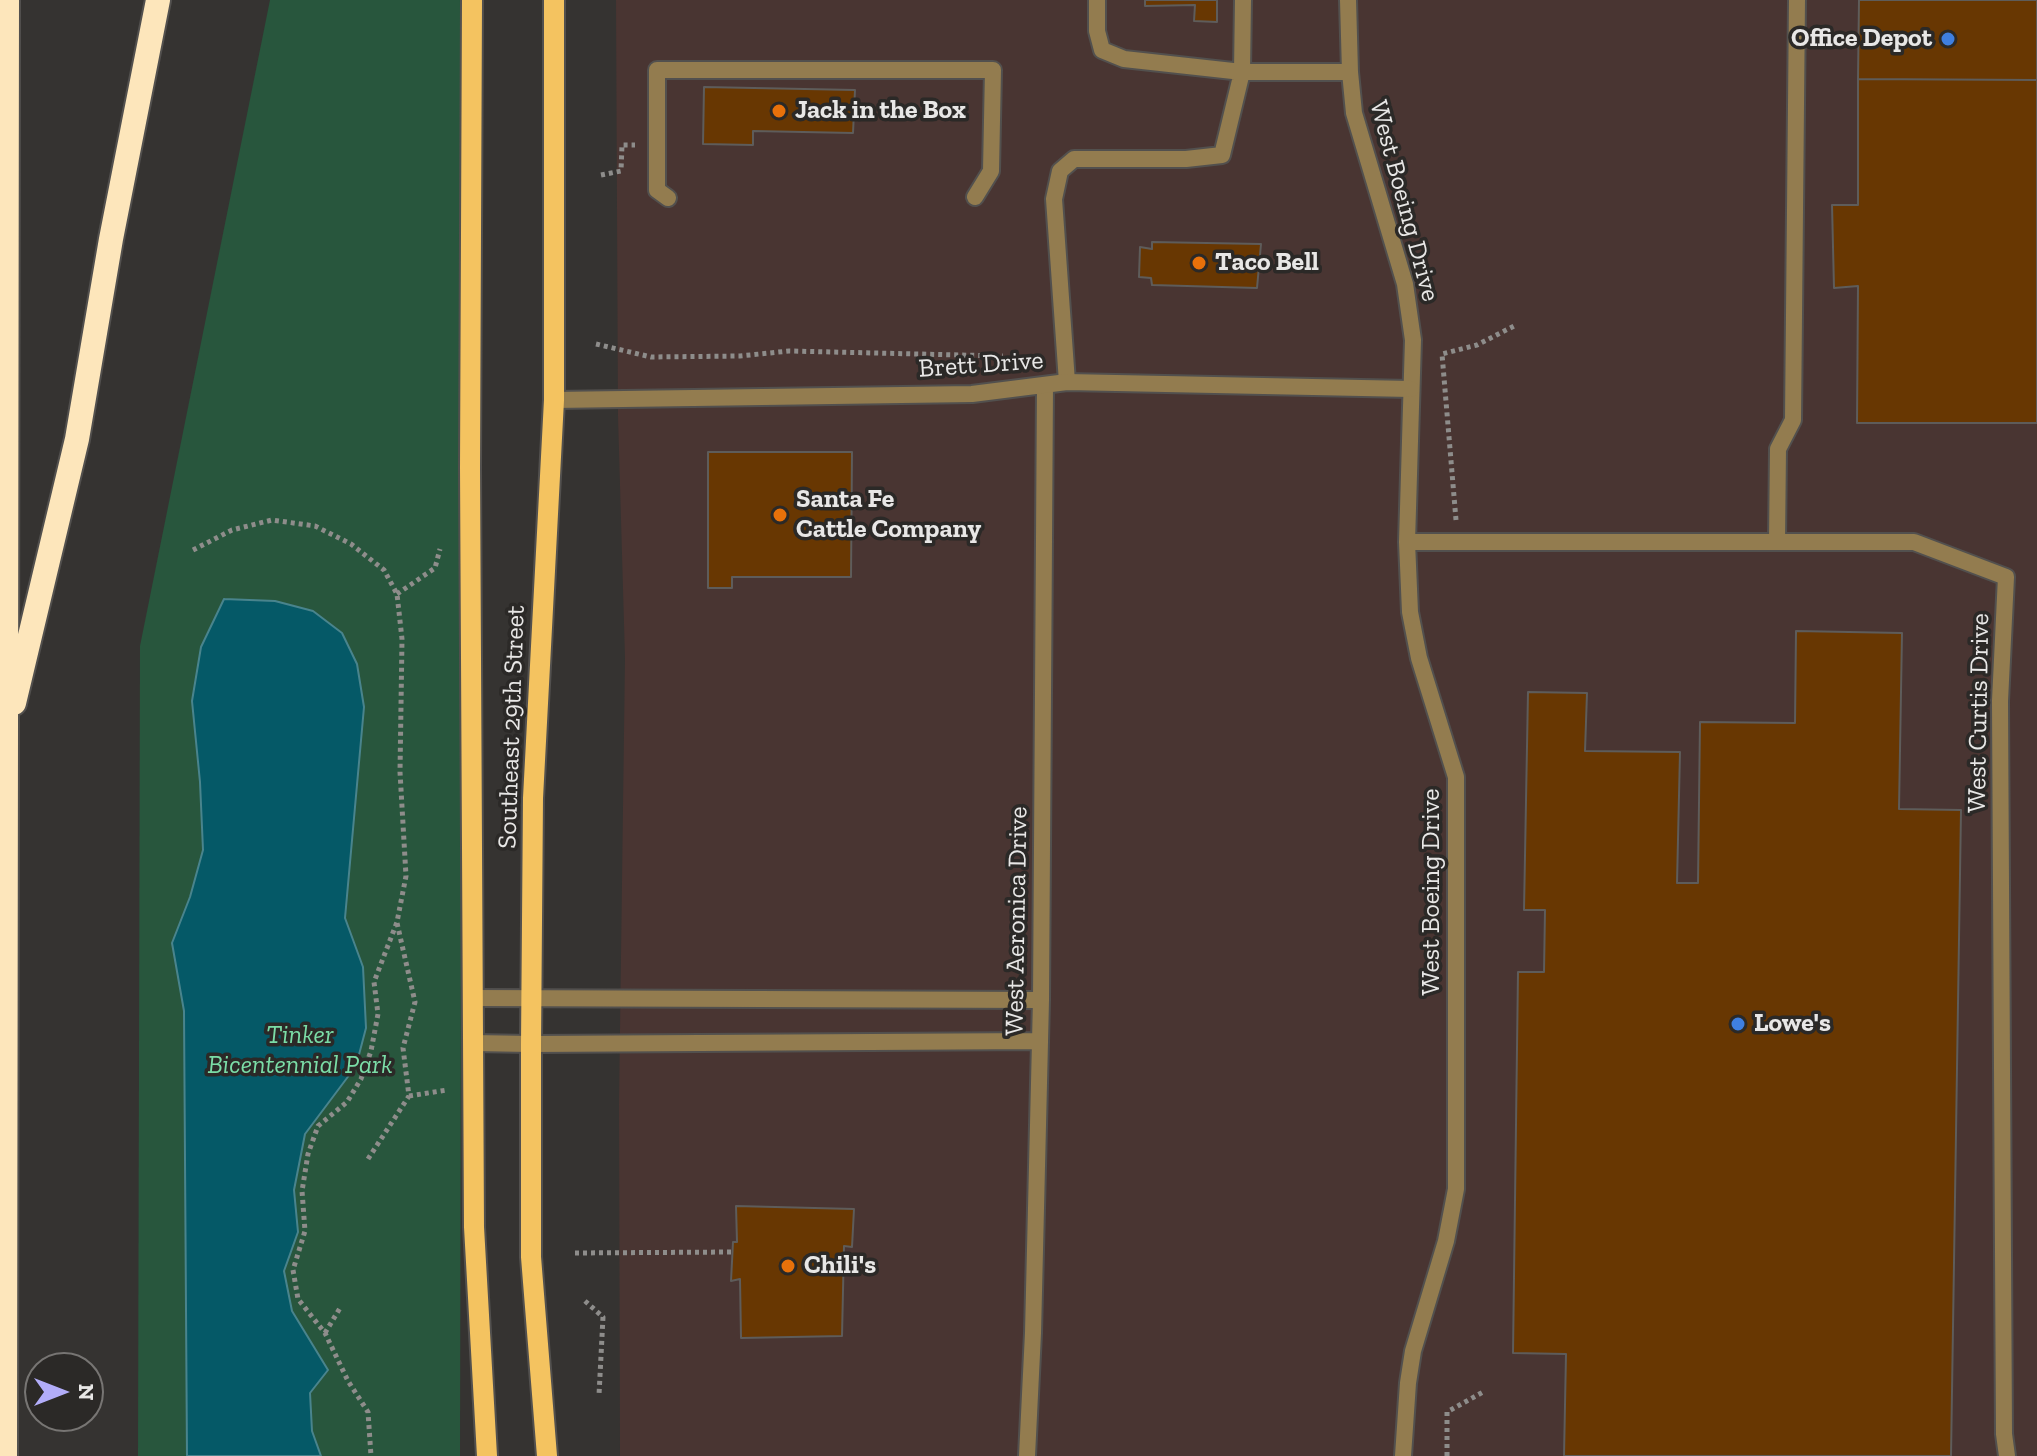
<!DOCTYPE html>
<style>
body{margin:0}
#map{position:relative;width:2037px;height:1456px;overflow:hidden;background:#353331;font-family:"Zilla Slab",serif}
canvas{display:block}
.north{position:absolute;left:24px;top:1352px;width:80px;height:80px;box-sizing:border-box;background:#2b2927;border:2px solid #777573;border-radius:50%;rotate:90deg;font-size:22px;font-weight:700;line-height:32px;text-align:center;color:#e8e7e6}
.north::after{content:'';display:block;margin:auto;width:28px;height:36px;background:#b2adf9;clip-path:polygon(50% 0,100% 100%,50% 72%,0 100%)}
</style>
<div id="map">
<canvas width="2037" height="1456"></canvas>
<div class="north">N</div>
</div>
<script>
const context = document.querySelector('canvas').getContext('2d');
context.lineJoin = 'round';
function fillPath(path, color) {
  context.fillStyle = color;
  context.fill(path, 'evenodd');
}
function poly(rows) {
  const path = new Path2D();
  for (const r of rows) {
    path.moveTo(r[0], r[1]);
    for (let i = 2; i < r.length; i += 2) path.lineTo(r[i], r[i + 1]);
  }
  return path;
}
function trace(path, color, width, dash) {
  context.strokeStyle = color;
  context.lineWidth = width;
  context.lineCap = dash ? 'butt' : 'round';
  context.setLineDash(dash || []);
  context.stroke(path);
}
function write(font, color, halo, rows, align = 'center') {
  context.font = font + ' "Zilla Slab",serif';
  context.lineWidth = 7;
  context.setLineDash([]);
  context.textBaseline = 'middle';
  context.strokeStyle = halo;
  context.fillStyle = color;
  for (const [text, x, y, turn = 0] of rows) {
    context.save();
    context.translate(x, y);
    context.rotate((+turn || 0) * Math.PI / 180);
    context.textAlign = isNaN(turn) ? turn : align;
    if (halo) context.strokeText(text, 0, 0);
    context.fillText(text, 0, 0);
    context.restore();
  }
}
fillPath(poly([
 [616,0,2037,0,2037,1456,620,1456,619,1104,625,658,618,416]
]), '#493532');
fillPath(poly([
 [270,0,463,0,460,1456,138,1456,140,646]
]), '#28563d');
const water = poly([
 [224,599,275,601,313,611,342,633,357,664,364,707,345,918,363,967,366,1028,356,1066,305,1134,294,1190,298,1232,284,1271,292,1311,328,1370,310,1393,312,1431,321,1456,187,1456,184,1011,172,943,190,897,203,850,200,782,192,701,201,647,224,599]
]);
fillPath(water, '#055967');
trace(water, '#49848d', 2);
const building = poly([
 [1145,0,1217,0,1217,22,1194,21,1195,5,1145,6,1145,0],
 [1859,0,2037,0,2037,80,1858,79,1859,0],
 [1858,79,2037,80,2037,423,1857,423,1858,286,1834,288,1832,205,1858,205,1858,79],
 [704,87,855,90,853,133,753,131,753,145,703,144,704,87],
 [1152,242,1261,244,1257,288,1152,285,1151,278,1139,277,1140,247,1152,249,1152,242],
 [708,452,852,452,851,577,732,577,732,588,708,588,708,452],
 [1796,631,1902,633,1899,809,1961,810,1951,1456,1564,1456,1566,1354,1513,1353,1518,972,1544,972,1545,910,1524,910,1528,692,1587,693,1585,751,1680,752,1677,883,1698,883,1700,722,1795,723,1796,631],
 [736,1206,854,1209,852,1247,844,1246,842,1336,741,1338,740,1279,731,1281,733,1242,737,1242,736,1206]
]);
fillPath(building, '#683702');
trace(building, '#5e5c5a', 2);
const service = poly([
 [1097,0,1097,31,1102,50,1124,59,1242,72,1350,72],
 [1348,0,1350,72,1354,113,1405,284,1413,340,1407,542,1410,612,1419,658,1456,777,1456,1189,1446,1241,1413,1351,1408,1383,1403,1456],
 [668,198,657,190,657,70,993,70,991,171,975,197],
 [1067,382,1054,199,1060,171,1074,159,1186,159,1222,155,1242,72,1243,0],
 [1407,542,1914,542,2006,577,2000,701,2004,1434,2007,1456],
 [1777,542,1778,449,1793,420,1797,0],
 [473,998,1041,1000],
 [473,1043,531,1044,1039,1041],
 [1027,1456,1033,1333,1041,1000,1045,386]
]);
const minor = poly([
 [554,400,972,394,1067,382,1411,389]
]);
const primary = poly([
 [472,0,470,468,474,1227,487,1456],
 [547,1456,531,1257,531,1044,533,798,554,400,554,0]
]);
const motorway = poly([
 [14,703,77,439,111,239,158,0],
 [5,1456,7,0]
]);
trace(service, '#52504e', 20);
trace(minor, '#52504e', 20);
trace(primary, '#52504e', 24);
trace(motorway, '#52504e', 28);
trace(poly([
 [601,175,621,171,622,145,635,145],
 [596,344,651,357,740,356,789,351,1003,356],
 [1456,520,1442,354,1477,345,1516,325],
 [193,550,232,530,272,520,315,526,351,544,384,570,397,594,402,639,400,772,406,876,397,922,374,982,378,1014,371,1051,361,1079,347,1102,318,1126,308,1154,302,1191,305,1231,293,1270,298,1299,325,1333,348,1381,368,1412,371,1456],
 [397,594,435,568,440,549],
 [409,1096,447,1090],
 [368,1159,409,1096,403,1048,415,1002,397,923],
 [575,1253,733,1252],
 [585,1301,603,1317,599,1395],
 [325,1333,340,1308],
 [1447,1456,1447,1412,1483,1392]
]), '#8e8d8b', 5, [4, 4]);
trace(service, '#937c4f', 16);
trace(minor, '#937c4f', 16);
trace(primary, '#f4c360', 20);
trace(motorway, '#fde6bb', 24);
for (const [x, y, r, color] of [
 [1948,39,8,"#3f7fe0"],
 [779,111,8,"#e8710a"],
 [1199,263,8,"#e8710a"],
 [780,515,8,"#e8710a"],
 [1738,1024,8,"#3f7fe0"],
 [788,1266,8,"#e8710a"]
]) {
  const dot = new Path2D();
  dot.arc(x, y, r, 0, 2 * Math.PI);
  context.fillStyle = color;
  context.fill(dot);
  trace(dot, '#2b2927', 3);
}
write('bold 26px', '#e8e7e6', '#2b2927', [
 ["Office Depot",1932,39,"right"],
 ["Jack in the Box",795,111],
 ["Taco Bell",1215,263],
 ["Santa Fe",796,500],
 ["Cattle Company",796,530],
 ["Lowe's",1754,1024],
 ["Chili's",804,1266]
], 'left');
write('26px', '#e8e7e6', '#2b2927', [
 ["West Boeing Drive",1404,201,75],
 ["Brett Drive",981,365,-4],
 ["West Curtis Drive",1979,713,-89],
 ["Southeast 29th Street",512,727,-88],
 ["West Boeing Drive",1432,892,-90],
 ["West Aeronica Drive",1017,921,-89]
]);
write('italic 26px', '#7bdda7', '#2b2927', [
 ["Tinker",300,1036],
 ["Bicentennial Park",300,1066]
]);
</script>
